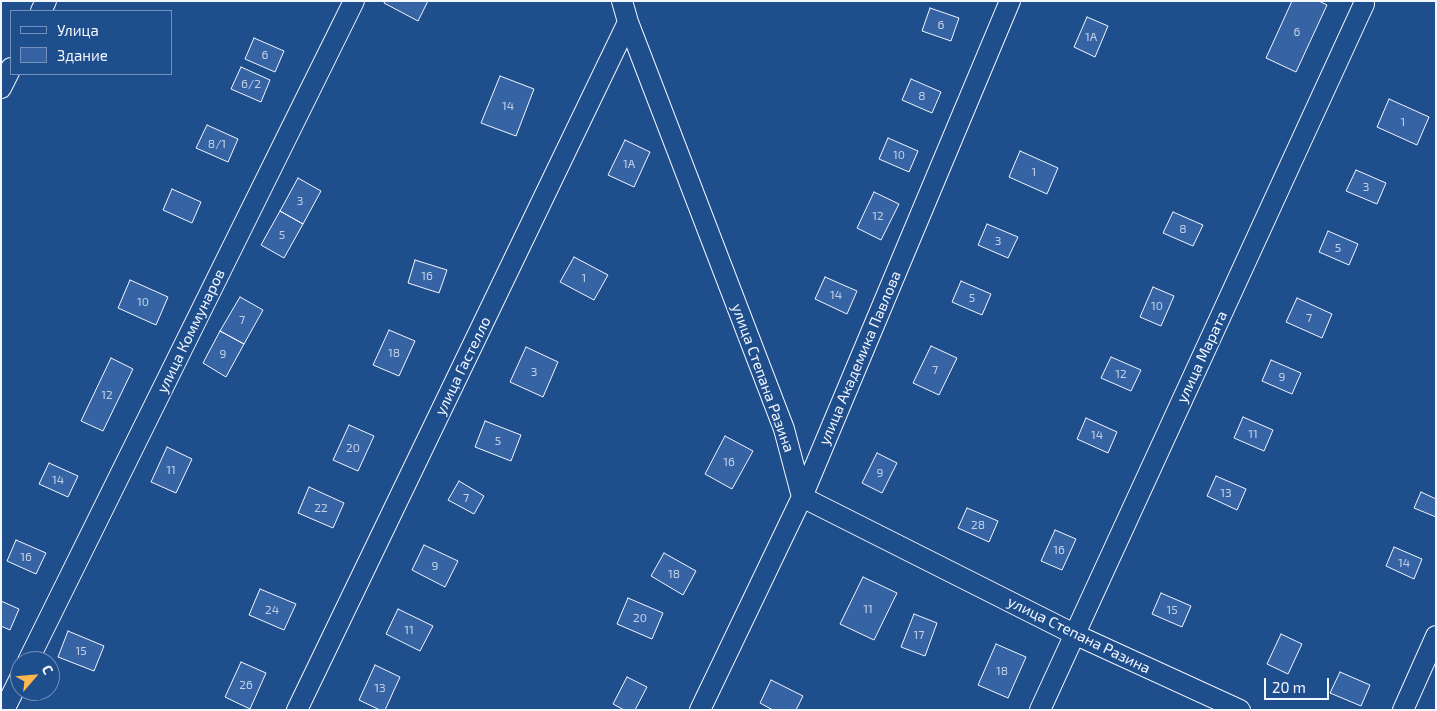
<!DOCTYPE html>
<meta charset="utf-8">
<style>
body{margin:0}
#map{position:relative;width:1437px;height:711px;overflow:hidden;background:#1f4e8c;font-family:"Exo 2",sans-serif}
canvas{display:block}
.frame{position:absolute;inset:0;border:2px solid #f2f6ff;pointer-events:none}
.legend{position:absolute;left:10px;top:10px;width:162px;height:65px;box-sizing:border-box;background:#1f4e8c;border:1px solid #7391ba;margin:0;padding:6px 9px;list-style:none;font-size:15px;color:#f2f6ff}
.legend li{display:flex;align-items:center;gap:10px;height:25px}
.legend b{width:25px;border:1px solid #7391ba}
.north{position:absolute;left:10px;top:651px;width:50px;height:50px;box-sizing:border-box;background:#1f4e8c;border:1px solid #7391ba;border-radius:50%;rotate:63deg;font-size:14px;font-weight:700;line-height:20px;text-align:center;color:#f2f6ff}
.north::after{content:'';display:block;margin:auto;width:18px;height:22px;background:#ffb74d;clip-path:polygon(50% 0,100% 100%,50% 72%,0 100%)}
.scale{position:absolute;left:1264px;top:678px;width:65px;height:22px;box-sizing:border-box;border:2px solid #f2f6ff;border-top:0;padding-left:6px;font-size:15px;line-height:18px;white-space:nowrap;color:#f2f6ff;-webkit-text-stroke:4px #1f4e8c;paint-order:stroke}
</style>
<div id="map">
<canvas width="1437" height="711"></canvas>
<div class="frame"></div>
<ul class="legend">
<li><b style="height:6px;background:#1f4e8c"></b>Улица</li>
<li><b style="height:14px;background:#3563a3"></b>Здание</li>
</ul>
<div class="north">С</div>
<div class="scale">20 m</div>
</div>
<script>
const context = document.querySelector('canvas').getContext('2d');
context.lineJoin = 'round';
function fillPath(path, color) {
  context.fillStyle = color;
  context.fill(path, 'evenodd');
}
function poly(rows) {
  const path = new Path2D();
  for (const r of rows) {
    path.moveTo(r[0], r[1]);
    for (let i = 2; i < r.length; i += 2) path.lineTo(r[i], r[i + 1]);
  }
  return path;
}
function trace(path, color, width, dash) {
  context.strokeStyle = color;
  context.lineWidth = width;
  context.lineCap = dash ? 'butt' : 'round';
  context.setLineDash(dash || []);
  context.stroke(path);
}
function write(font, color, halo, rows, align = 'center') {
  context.font = font + ' "Exo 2",sans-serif';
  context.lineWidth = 4;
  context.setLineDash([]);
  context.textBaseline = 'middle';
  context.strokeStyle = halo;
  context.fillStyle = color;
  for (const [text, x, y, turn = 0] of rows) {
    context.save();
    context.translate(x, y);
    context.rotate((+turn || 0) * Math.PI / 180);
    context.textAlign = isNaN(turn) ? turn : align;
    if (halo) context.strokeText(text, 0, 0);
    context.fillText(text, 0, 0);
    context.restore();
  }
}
const building = poly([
 [385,1,428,1,418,21,384,3,385,1],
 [1292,1,1319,1,1327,5,1296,72,1266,58,1292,1],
 [930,8,959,18,951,41,922,31,930,8],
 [1087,17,1108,26,1095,57,1074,47,1087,17],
 [254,38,284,51,275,72,245,59,254,38],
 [241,67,270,80,261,102,231,89,241,67],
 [500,76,534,89,516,136,481,123,500,76],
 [911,79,941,92,932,113,902,100,911,79],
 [1389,99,1429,117,1417,145,1377,127,1389,99],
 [207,125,238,139,228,162,196,148,207,125],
 [888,138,918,151,909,172,879,159,888,138],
 [625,140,650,152,634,187,608,175,625,140],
 [1020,151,1058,168,1047,194,1009,177,1020,151],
 [1356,170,1386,183,1377,204,1346,191,1356,170],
 [298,178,321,191,303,224,280,211,298,178],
 [172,189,201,202,192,223,163,210,172,189],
 [874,192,899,204,881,240,857,228,874,192],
 [280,211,303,224,284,258,261,245,280,211],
 [1173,212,1203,225,1193,246,1163,233,1173,212],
 [987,224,1018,237,1008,258,978,245,987,224],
 [1328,231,1358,244,1349,265,1319,252,1328,231],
 [574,257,608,275,594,300,560,282,574,257],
 [415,260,447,270,439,293,408,283,415,260],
 [825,277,857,291,847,314,815,299,825,277],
 [130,280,168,297,156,325,118,308,130,280],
 [961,281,991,294,982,315,952,302,961,281],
 [1153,287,1174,296,1161,326,1140,317,1153,287],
 [240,297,263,310,244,344,220,331,240,297],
 [1297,298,1332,314,1322,338,1286,322,1297,298],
 [389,330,415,341,399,376,373,365,389,330],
 [220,331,244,344,226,377,203,363,220,331],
 [931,346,957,358,939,395,913,383,931,346],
 [526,347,558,362,543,397,510,382,526,347],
 [1111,357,1141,370,1131,391,1101,378,1111,357],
 [111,358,133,369,103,431,81,421,111,358],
 [1271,360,1301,373,1292,394,1262,381,1271,360],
 [1243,417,1273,430,1264,451,1234,438,1243,417],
 [1086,418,1117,432,1108,453,1077,439,1086,418],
 [485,421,521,435,511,461,475,447,485,421],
 [349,425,374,436,358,471,333,460,349,425],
 [725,436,753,451,732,489,705,474,725,436],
 [167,447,192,459,176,493,151,482,167,447],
 [877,453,897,463,882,493,862,483,877,453],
 [49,463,78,476,68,497,39,484,49,463],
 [1216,476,1246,489,1237,510,1207,496,1216,476],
 [459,481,484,496,474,514,448,500,459,481],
 [309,487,344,503,333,528,298,513,309,487],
 [1421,492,1436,499,1436,517,1414,508,1421,492],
 [967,508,998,521,989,542,958,528,967,508],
 [1055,530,1076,539,1062,570,1041,561,1055,530],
 [16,540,46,553,36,574,7,561,16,540],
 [424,545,458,561,445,587,412,570,424,545],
 [1394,547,1422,559,1414,579,1386,566,1394,547],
 [664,553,696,571,683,595,651,576,664,553],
 [863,577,897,593,874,640,840,624,863,577],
 [260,589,296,604,284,630,249,615,260,589],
 [1161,593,1191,606,1182,627,1152,614,1161,593],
 [628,598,663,613,652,639,617,624,628,598],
 [1,601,19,609,10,630,1,626,1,601],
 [398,609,433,626,420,651,386,634,398,609],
 [914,614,937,623,925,656,901,647,914,614],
 [68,631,104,646,94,671,58,657,68,631],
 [1281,634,1302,644,1288,674,1267,664,1281,634],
 [996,644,1026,657,1008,698,978,685,996,644],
 [241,662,266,673,250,709,225,697,241,662],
 [375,665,400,677,385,710,380,710,359,700,375,665],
 [1340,672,1370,685,1361,706,1330,693,1340,672],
 [627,677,647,687,635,710,624,710,613,704,627,677],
 [771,680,803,696,796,710,773,710,760,703,771,680]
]);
fillPath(building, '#3563a3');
trace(building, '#f2f6ff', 1);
const street = poly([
 [622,1,628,22,784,429,802,497,1074,634,1240,710],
 [41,11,46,1],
 [1,88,11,68],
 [28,661,354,1],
 [4,710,20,678],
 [297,710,628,22],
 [700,710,802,497,1010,1],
 [1040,710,1364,4],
 [1403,710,1436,636]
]);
trace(street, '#f2f6ff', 22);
trace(street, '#1f4e8c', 20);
write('12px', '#c3d1e8', null, [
 ["6",941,25],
 ["6",1297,32],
 ["1А",1091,37],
 ["6",265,55],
 ["6/2",251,84],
 ["8",922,96],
 ["14",508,106],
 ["1",1403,122],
 ["8/1",217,144],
 ["10",899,155],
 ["1А",629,164],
 ["1",1034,172],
 ["3",1366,187],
 ["3",300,201],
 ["12",878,216],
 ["8",1183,229],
 ["5",282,235],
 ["3",998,241],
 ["5",1338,248],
 ["16",427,276],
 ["1",584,278],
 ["14",836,295],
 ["5",972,298],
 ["10",143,302],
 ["10",1157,306],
 ["7",1309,318],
 ["7",242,320],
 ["18",394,353],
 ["9",223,354],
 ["7",935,370],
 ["3",534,372],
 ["12",1121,374],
 ["9",1282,377],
 ["12",107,395],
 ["11",1253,434],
 ["14",1097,435],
 ["5",498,441],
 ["20",353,448],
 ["16",729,462],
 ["11",171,470],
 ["9",880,473],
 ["14",58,480],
 ["13",1226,493],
 ["7",466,498],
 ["22",321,508],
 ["28",978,525],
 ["16",1059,550],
 ["16",26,557],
 ["14",1404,563],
 ["9",435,566],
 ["18",674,574],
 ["11",868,609],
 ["24",272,610],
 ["15",1172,610],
 ["20",640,618],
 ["11",409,630],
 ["17",919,635],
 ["15",81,651],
 ["18",1002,671],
 ["26",246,685],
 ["13",380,688]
]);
write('15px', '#f2f6ff', '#1f4e8c', [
 ["улица Коммунаров",191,331,-64],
 ["улица Марата",1202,357,-65],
 ["улица Академика Павлова",860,358,-67],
 ["улица Гастелло",463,366,-64],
 ["улица Степана Разина",763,378,70],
 ["улица Степана Разина",1079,635,26]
]);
</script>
